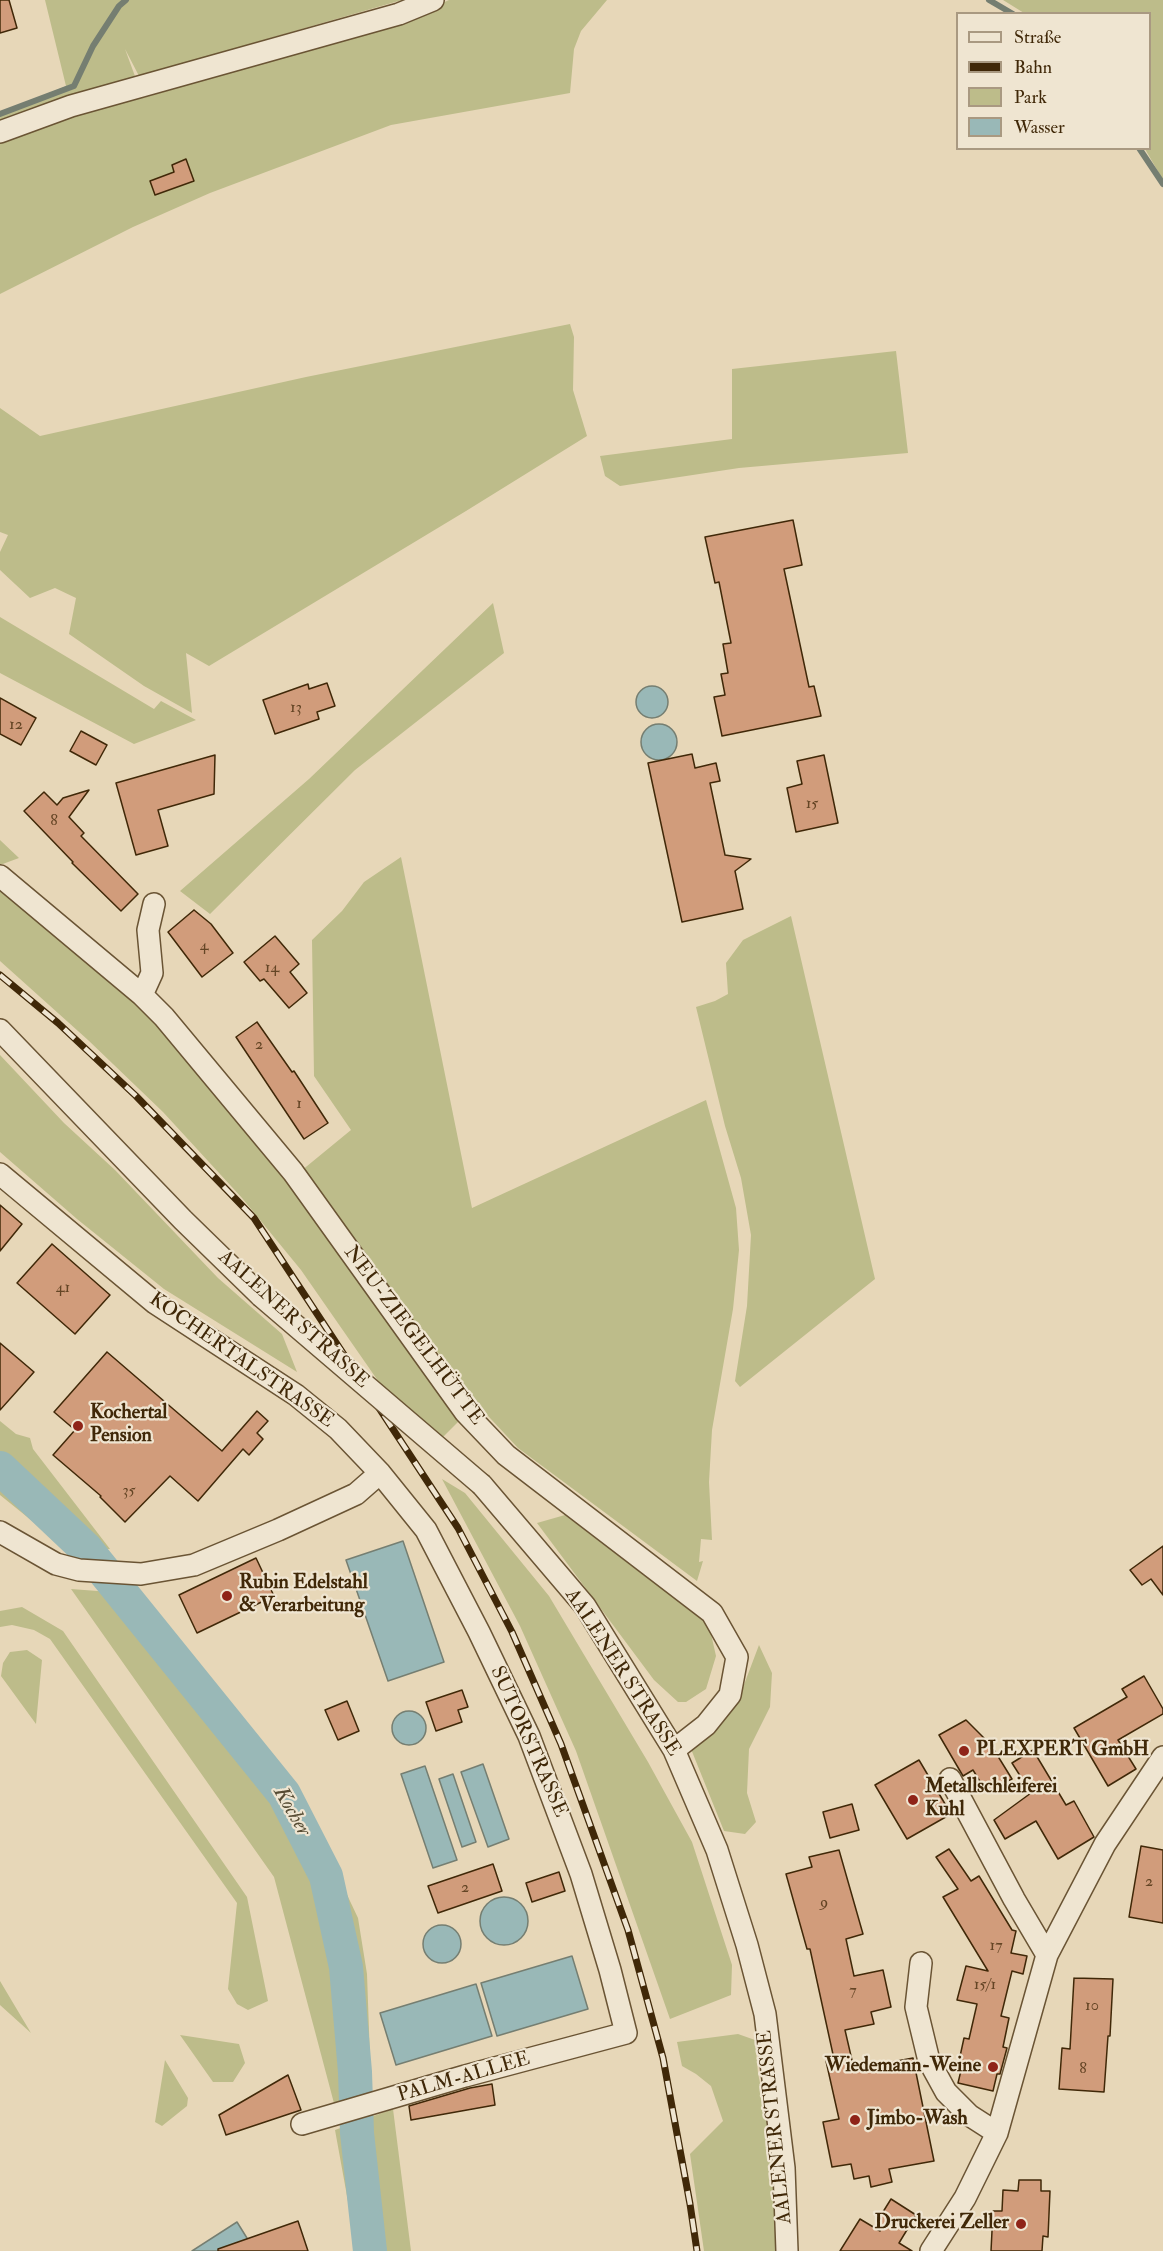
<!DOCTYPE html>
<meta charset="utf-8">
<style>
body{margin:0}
#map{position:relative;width:1163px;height:2251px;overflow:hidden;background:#e7d7b8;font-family:"IM FELL Double Pica",serif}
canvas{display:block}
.legend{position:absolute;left:956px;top:12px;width:195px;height:138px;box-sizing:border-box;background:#efe5d1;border:2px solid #a99981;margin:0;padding:8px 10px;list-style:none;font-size:18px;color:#402808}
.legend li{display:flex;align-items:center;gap:12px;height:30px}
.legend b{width:30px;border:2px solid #a99981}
</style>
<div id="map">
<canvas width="1163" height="2251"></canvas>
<ul class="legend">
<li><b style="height:8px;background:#efe5d1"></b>Straße</li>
<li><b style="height:8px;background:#402808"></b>Bahn</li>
<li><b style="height:16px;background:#bdbc8a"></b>Park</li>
<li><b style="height:16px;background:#99b8b7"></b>Wasser</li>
</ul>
</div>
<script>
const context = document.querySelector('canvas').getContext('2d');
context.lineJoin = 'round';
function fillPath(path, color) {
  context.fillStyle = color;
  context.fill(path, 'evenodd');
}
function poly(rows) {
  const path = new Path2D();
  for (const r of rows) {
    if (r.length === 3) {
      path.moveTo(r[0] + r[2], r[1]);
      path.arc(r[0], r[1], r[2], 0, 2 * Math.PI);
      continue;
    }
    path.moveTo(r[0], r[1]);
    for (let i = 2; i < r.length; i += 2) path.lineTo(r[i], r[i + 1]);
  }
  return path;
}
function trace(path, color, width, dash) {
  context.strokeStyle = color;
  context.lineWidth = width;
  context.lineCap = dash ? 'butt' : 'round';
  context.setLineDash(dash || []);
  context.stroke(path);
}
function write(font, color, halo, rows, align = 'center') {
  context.font = font + ' "IM FELL Double Pica",serif';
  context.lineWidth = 4.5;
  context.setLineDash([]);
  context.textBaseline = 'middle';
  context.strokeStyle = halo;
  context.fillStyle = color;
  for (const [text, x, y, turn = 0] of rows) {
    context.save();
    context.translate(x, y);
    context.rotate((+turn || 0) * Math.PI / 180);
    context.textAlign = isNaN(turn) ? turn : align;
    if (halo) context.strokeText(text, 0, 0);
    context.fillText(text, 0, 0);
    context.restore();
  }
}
fillPath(poly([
 [45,0,402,0,139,76,125,49,143,98,401,22,449,0,607,0,581,31,574,49,570,93,391,125,210,193,133,227,0,294,0,114,66,86],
 [1003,0,1163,0,1163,180,1145,149,1150,148,1150,14,1024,13],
 [570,324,574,337,573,390,587,436,466,511,209,666,186,653,192,713,144,686,69,634,76,598,55,588,30,598,0,570,0,552,8,535,0,532,0,408,40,436,306,377],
 [896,351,908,453,739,468,620,486,605,476,600,456,732,439,732,369],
 [493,603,504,653,355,770,210,914,180,891,309,779],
 [0,617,154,709,161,701,196,720,134,744,0,673],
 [0,840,19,858,0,865],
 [401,857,472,1208,706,1100,736,1208,739,1250,733,1309,712,1430,709,1482,712,1540,701,1539,699,1562,703,1561,697,1581,518,1448,476,1403,301,1171,351,1130,314,1076,312,940,342,911,364,882],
 [0,886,139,1002,288,1177,462,1418,442,1438,383,1388,301,1270,242,1198,163,1112,88,1040,0,961],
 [791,916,875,1279,740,1387,735,1381,747,1306,751,1235,741,1178,725,1126,696,1007,715,1001,728,994,726,963,743,940],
 [0,1055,64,1123,115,1170,218,1278,282,1334,297,1372,164,1289,77,1219,0,1152],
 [0,1421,16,1434,30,1438,33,1449,110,1549,95,1549,47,1533,0,1495],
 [442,1479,465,1493,549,1596,648,1762,692,1842,732,1965,731,1995,670,2019,576,1751,520,1626],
 [565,1515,709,1625,716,1656,706,1689,686,1702,678,1702,654,1680,537,1523],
 [71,1589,137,1594,301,1797,358,1918,367,1974,371,2087,335,2107,274,1877],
 [22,1607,63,1631,247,1897,268,2001,248,2010,237,2004,228,1989,237,1903,50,1639,34,1630,12,1625,0,1627,0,1611],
 [759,1645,772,1673,770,1707,749,1749,747,1793,756,1822,745,1834,724,1831,691,1749,739,1698],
 [27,1650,42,1660,36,1724,1,1676,3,1663,10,1652],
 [0,1981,31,2033,0,2005],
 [738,2034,755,2040,758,2073,777,2168,778,2251,704,2251,690,2154,723,2121,711,2086,696,2074,682,2066,677,2042],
 [180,2035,239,2044,245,2063,233,2082,213,2082],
 [165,2060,188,2098,187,2106,162,2126,155,2122],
 [393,2109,411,2251,357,2251,335,2130]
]), '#bdbc8a');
const water = poly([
 [652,702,16],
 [659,742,18],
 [403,1541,444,1662,388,1681,346,1560,403,1541],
 [409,1728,17],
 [483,1764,509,1839,488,1847,461,1772,483,1764],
 [425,1766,457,1860,433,1868,401,1774,425,1766],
 [453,1774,476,1842,462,1847,439,1779,453,1774],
 [504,1921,24],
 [442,1944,19],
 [572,1956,588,2009,497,2036,481,1983,572,1956],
 [476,1984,492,2036,396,2065,380,2013,476,1984],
 [237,2222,255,2251,192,2251,237,2222]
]);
fillPath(water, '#99b8b7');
trace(water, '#757e71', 1.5);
trace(poly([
 [989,0,1013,14],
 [0,114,74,86,93,46,119,6,126,0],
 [1139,148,1163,184],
 [348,2140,357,2133]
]), '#757e71', 6);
trace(poly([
 [0,1468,86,1549,284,1794,326,1876,346,1967,355,2072,357,2133,370,2251]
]), '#99b8b7', 34);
const building = poly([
 [0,0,9,0,17,28,0,33,0,0],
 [186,159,194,181,155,195,150,181,174,172,172,165,186,159],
 [793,520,802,565,784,569,809,687,814,686,821,716,722,736,714,697,725,695,721,674,728,673,723,644,731,643,719,582,715,583,705,537,793,520],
 [327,683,335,706,317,712,319,719,275,734,263,700,308,684,309,689,327,683],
 [0,698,36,718,21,745,0,734,0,698],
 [81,731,107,745,96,765,70,751,81,731],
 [692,754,695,768,716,763,720,781,710,783,725,855,751,859,735,871,743,909,682,922,648,763,692,754],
 [215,755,214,794,158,810,168,846,136,855,116,783,215,755],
 [824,755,838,823,796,832,787,788,802,784,797,761,824,755],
 [89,790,69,817,84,833,81,836,138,894,121,911,72,863,73,862,24,811,44,792,57,805,63,798,89,790],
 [194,910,211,924,233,953,202,977,168,932,194,910],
 [275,936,299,964,290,972,307,993,289,1008,264,979,260,981,244,962,275,936],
 [257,1022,292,1072,294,1071,328,1123,304,1139,236,1037,257,1022],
 [0,1205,22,1224,0,1251,0,1205],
 [52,1244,110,1295,75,1334,17,1283,52,1244],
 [0,1343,34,1372,0,1410,0,1343],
 [107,1352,222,1451,257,1411,268,1421,257,1433,263,1439,249,1455,243,1449,198,1501,170,1476,125,1522,100,1497,101,1496,53,1455,75,1430,54,1412,107,1352],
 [1163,1546,1163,1595,1151,1579,1142,1585,1130,1570,1163,1546],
 [256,1558,274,1596,197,1633,179,1595,256,1558],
 [1144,1676,1163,1709,1163,1714,1118,1740,1136,1769,1108,1786,1074,1728,1127,1697,1122,1689,1144,1676],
 [462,1690,468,1707,458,1710,462,1722,436,1731,426,1702,462,1690],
 [347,1701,359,1731,338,1740,325,1710,347,1701],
 [966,1720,991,1745,1012,1779,987,1793,973,1770,963,1776,939,1735,966,1720],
 [1033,1750,1066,1805,1074,1801,1094,1837,1058,1859,1036,1821,1005,1839,994,1820,1031,1793,1012,1763,1033,1750],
 [919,1760,951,1814,907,1839,875,1785,919,1760],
 [852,1804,859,1830,830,1838,823,1812,852,1804],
 [1141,1846,1163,1850,1163,1923,1129,1917,1141,1846],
 [949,1849,971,1881,979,1876,1012,1930,1016,1931,1011,1953,1027,1956,1023,1974,1012,1971,1001,2016,1009,2018,1003,2047,1007,2048,1000,2074,997,2074,993,2091,958,2083,963,2062,959,2061,964,2038,969,2039,977,2004,957,2000,966,1966,988,1971,943,1897,958,1889,936,1857,949,1849],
 [839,1850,863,1934,846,1939,854,1976,883,1970,891,2007,871,2012,874,2024,845,2030,854,2069,913,2058,934,2161,889,2169,892,2182,871,2187,869,2176,854,2179,851,2164,832,2167,823,2122,839,2119,826,2061,834,2059,810,1949,807,1949,786,1874,812,1867,809,1857,839,1850],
 [493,1864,502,1891,438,1913,428,1886,493,1864],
 [559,1872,565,1891,532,1902,526,1883,559,1872],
 [1074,1978,1113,1979,1110,2036,1108,2036,1104,2092,1059,2089,1062,2048,1070,2049,1074,1978],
 [288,2075,301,2110,226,2135,219,2115,288,2075],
 [492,2084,495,2105,411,2120,409,2106,470,2088,492,2084],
 [1019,2180,1041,2180,1041,2191,1050,2191,1048,2237,1043,2236,1042,2251,991,2251,993,2211,1002,2211,1003,2190,1018,2191,1019,2180],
 [891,2199,916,2215,899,2243,912,2251,840,2251,860,2219,880,2231,878,2220,891,2199],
 [298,2221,308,2251,218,2251,218,2249,298,2221]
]);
fillPath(building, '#d19c7b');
trace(building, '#402808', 1.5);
const minor = poly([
 [0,132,71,106,399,14,433,0],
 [0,876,142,995,164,1017,293,1172,465,1412,506,1455,712,1613,737,1657,730,1695,706,1725,674,1750],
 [142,995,152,973,148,930,154,904],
 [0,1030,183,1220,261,1296],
 [0,1174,155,1303,296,1395,338,1429,380,1473,426,1530,479,1632,529,1736,581,1874,610,1970,626,2033,465,2076,302,2124],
 [482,1485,585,1606,674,1750,717,1850,747,1945,765,2014,784,2168,787,2251],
 [0,1532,56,1564,79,1570,141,1574,194,1565,278,1530,356,1494,380,1473],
 [950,1779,1014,1899,1047,1955],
 [921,1963,916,2007,929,2061,946,2092,969,2115,997,2133],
 [931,2251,965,2198,997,2133,1047,1955,1105,1844,1163,1757]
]);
trace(minor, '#6a5434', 24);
trace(minor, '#efe5d1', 21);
const rail = poly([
 [0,975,58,1023,136,1096,254,1218,458,1528,512,1632,561,1744,628,1930,663,2058,690,2204,697,2251]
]);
trace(rail, '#402808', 7);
trace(rail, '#efe5d1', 4.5, [14]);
const minorBridge = poly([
 [261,1296,482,1485]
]);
trace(minorBridge, '#6a5434', 24, []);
trace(minorBridge, '#efe5d1', 21);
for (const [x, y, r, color] of [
 [78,1426,6,"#8f2418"],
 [227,1596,6,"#8f2418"],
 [964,1751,6,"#8f2418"],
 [913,1800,6,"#8f2418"],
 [993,2067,6,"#8f2418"],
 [855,2120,6,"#8f2418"],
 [1021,2224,6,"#8f2418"]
]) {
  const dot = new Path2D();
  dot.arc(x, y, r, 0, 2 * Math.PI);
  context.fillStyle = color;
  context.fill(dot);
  trace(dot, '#efe5d1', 2);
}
write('16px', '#644525', null, [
 ["13",296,709],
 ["12",16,726],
 ["15",812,805],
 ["8",54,822],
 ["4",204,947],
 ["14",272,969],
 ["2",259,1046],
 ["1",299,1105],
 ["41",63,1289],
 ["35",129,1492],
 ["2",1149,1883],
 ["2",465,1889],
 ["9",824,1904],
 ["17",996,1947],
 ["15/1",985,1986],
 ["7",853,1992],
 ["10",1092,2007],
 ["8",1083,2070]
]);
write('20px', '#402808', '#efe5d1', [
 ["AALENER STRASSE",293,1320,42],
 ["NEU-ZIEGELHÜTTE",413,1336,53],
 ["KOCHERTALSTRASSE",241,1361,35],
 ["AALENER STRASSE",622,1673,57],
 ["SUTORSTRASSE",528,1742,66],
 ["PALM-ALLEE",464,2078,-16],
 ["AALENER STRASSE",776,2127,-96]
]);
write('bold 20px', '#402808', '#efe5d1', [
 ["Kochertal",90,1414],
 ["Pension",90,1437],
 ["Rubin Edelstahl",239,1584],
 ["& Verarbeitung",239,1607],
 ["PLEXPERT GmbH",976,1751],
 ["Metallschleiferei",925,1788],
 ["Kuhl",925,1811],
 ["Wiedemann-Weine",981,2067,"right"],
 ["Jimbo-Wash",867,2120],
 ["Druckerei Zeller",1009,2224,"right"]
], 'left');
write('italic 21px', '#564c34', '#efe5d1', [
 ["Kocher",291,1812,60]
]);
</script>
